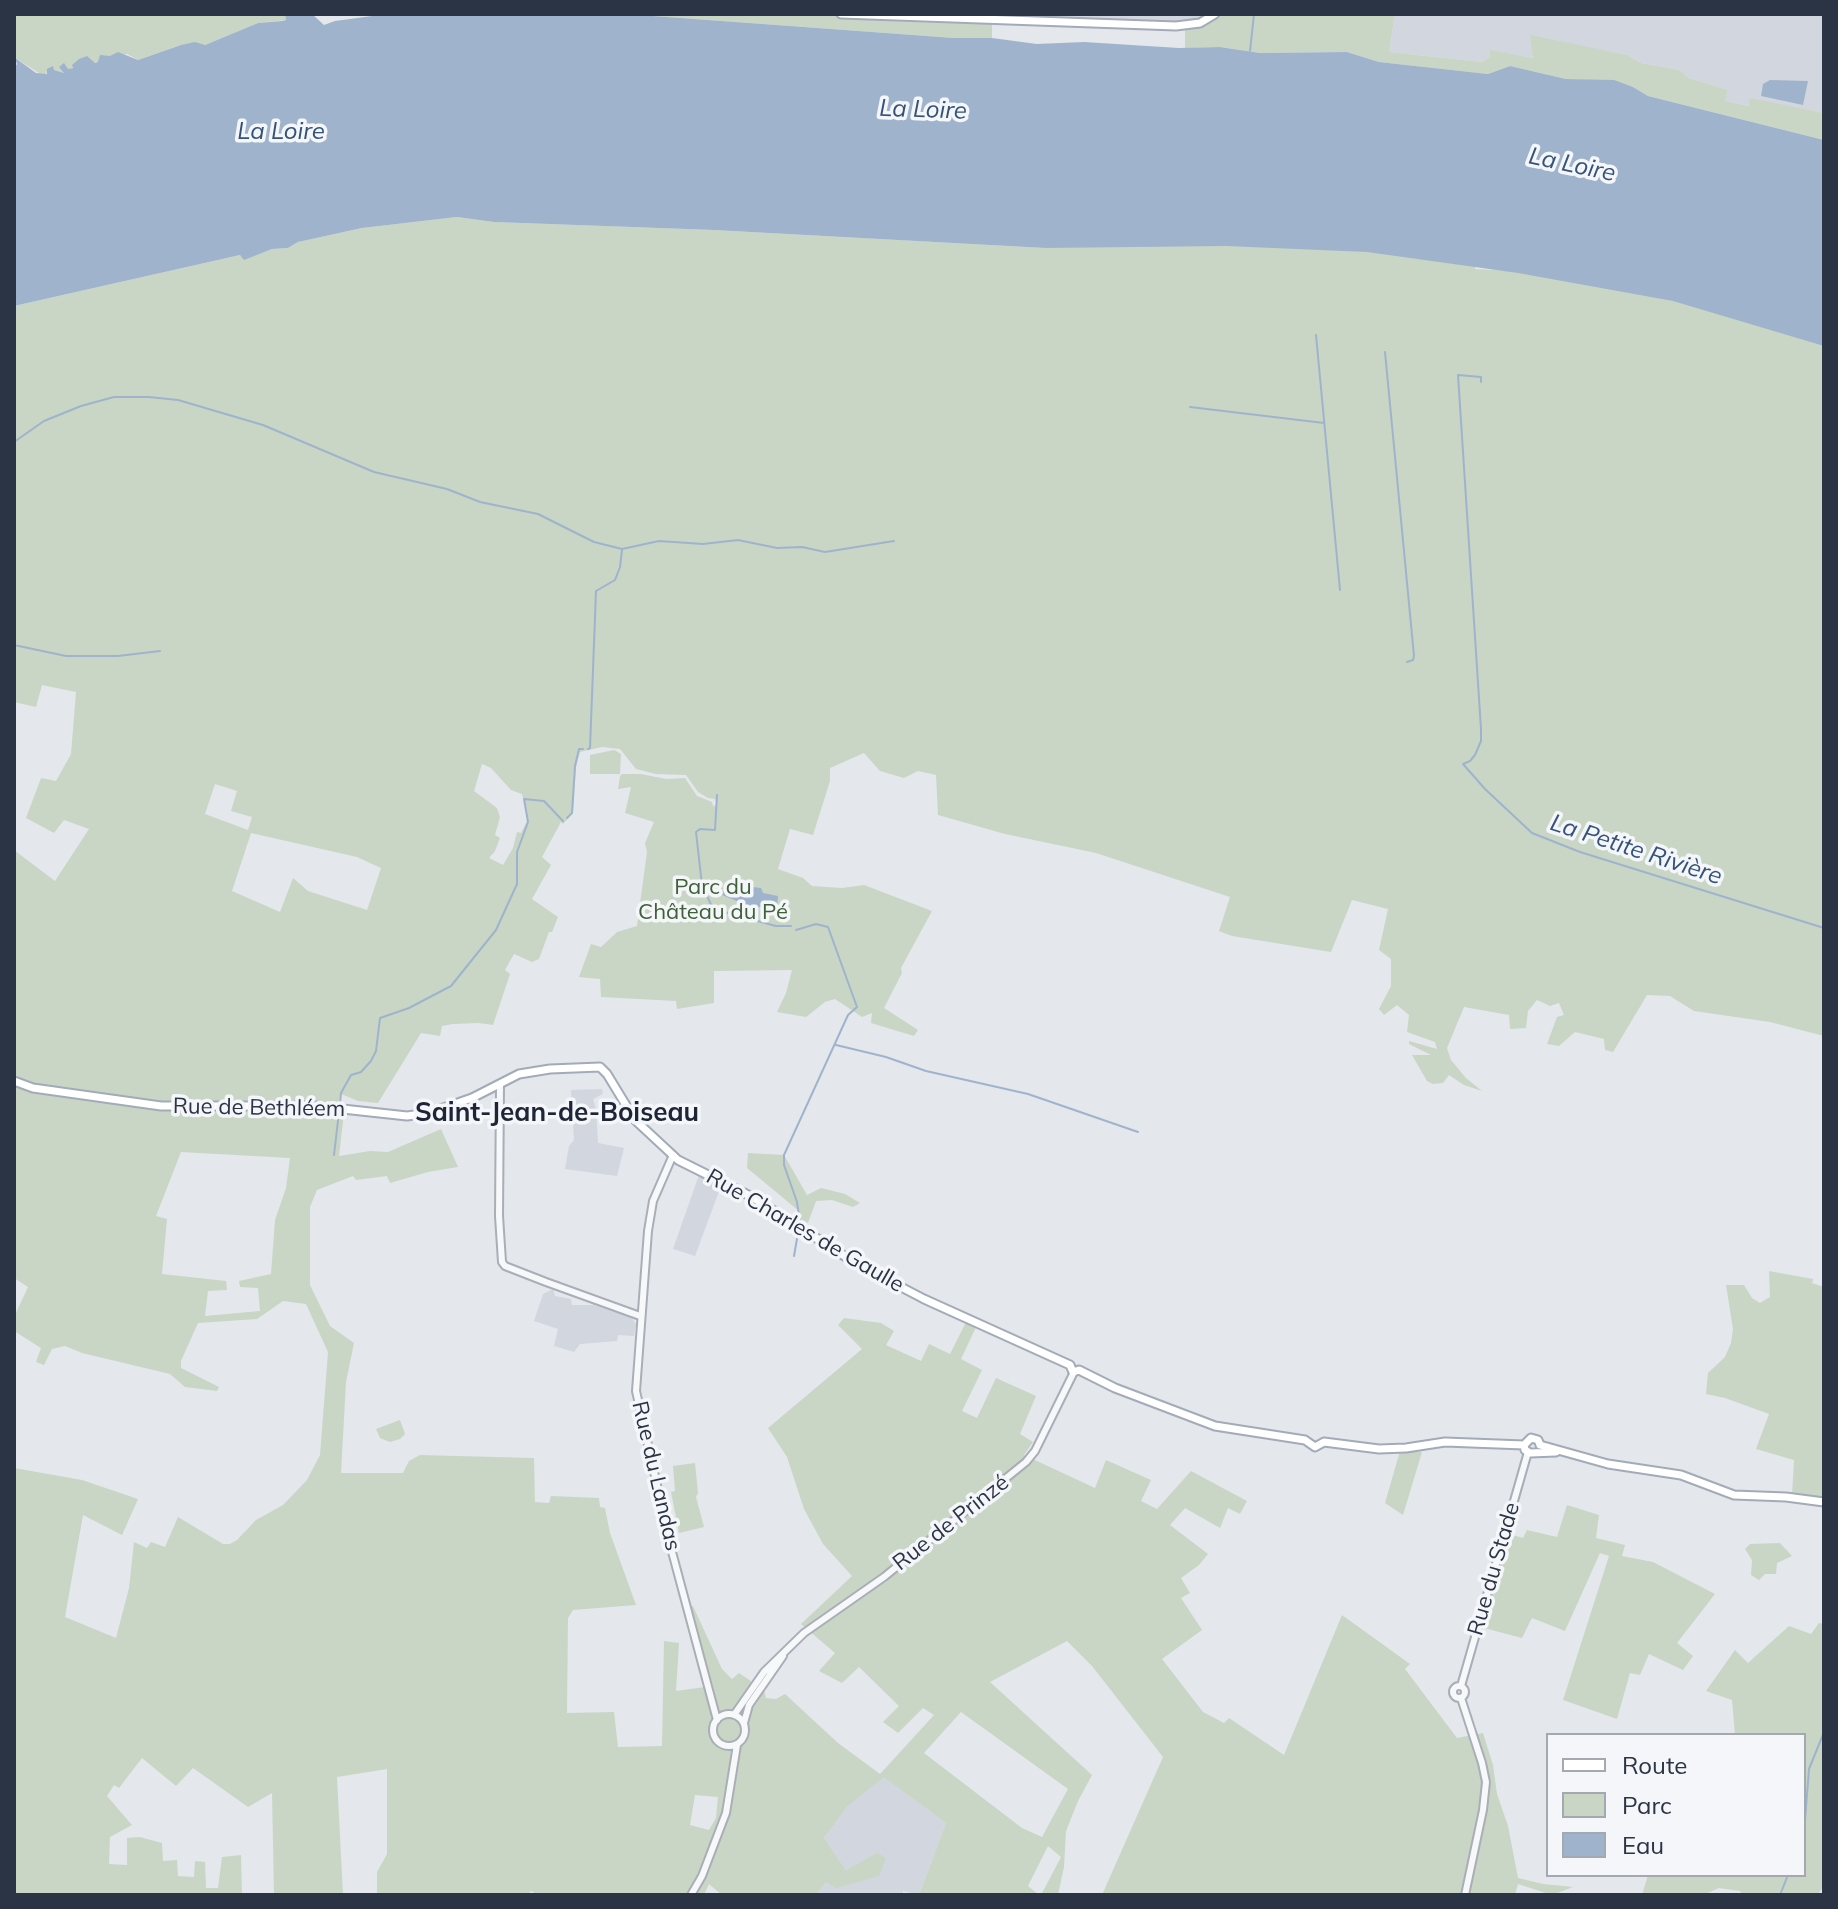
<!DOCTYPE html>
<meta charset="utf-8">
<style>
body{margin:0}
#map{position:relative;width:1838px;height:1909px;overflow:hidden;background:#e4e7ec;font-family:Mulish,sans-serif}
canvas{display:block}
.frame{position:absolute;inset:0;border:16px solid #2b3445;pointer-events:none}
.legend{position:absolute;left:1546px;top:1733px;width:260px;height:144px;box-sizing:border-box;background:#f4f6f9;border:2px solid #a4a8b1;margin:0;padding:10px 14px;list-style:none;font-size:24px;color:#2b3445}
.legend li{display:flex;align-items:center;gap:16px;height:40px}
.legend b{width:40px;border:2px solid #a4a8b1}
</style>
<div id="map">
<canvas width="1838" height="1909"></canvas>
<div class="frame"></div>
<ul class="legend">
<li><b style="height:10px;background:#fff"></b>Route</li>
<li><b style="height:22px;background:#c9d6c5"></b>Parc</li>
<li><b style="height:22px;background:#9fb4cc"></b>Eau</li>
</ul>
</div>
<script>
const context = document.querySelector('canvas').getContext('2d');
context.lineJoin = 'round';
function fillPath(path, color) {
  context.fillStyle = color;
  context.fill(path, 'evenodd');
}
function poly(rows) {
  const path = new Path2D();
  for (const r of rows) {
    if (r.length === 3) {
      path.moveTo(r[0] + r[2], r[1]);
      path.arc(r[0], r[1], r[2], 0, 2 * Math.PI);
      continue;
    }
    path.moveTo(r[0], r[1]);
    for (let i = 2; i < r.length; i += 2) path.lineTo(r[i], r[i + 1]);
  }
  return path;
}
function trace(path, color, width, dash) {
  context.strokeStyle = color;
  context.lineWidth = width;
  context.lineCap = dash ? 'butt' : 'round';
  context.setLineDash(dash || []);
  context.stroke(path);
}
function write(font, color, halo, rows, align = 'center') {
  context.font = font + ' Mulish,sans-serif';
  context.lineWidth = 7;
  context.setLineDash([]);
  context.textBaseline = 'middle';
  context.strokeStyle = halo;
  context.fillStyle = color;
  for (const [text, x, y, turn = 0] of rows) {
    context.save();
    context.translate(x, y);
    context.rotate((+turn || 0) * Math.PI / 180);
    context.textAlign = isNaN(turn) ? turn : align;
    if (halo) context.strokeText(text, 0, 0);
    context.fillText(text, 0, 0);
    context.restore();
  }
}
fillPath(poly([
 [814,14,1217,14,1199,26],
 [1395,14,1824,14,1824,113,1751,99,1750,106,1725,101,1728,90,1689,78,1680,70,1641,63,1627,55,1530,36,1534,58,1491,51,1490,57,1482,62,1389,52],
 [602,1089,603,1094,593,1099,596,1109,598,1143,624,1148,617,1176,565,1169,569,1146,574,1140,571,1090],
 [699,1175,721,1186,695,1256,673,1249],
 [553,1289,555,1296,571,1299,572,1305,594,1305,632,1318,636,1324,634,1336,618,1335,617,1341,580,1344,574,1352,554,1346,558,1329,534,1321,543,1294],
 [884,1776,946,1823,919,1895,903,1891,903,1895,816,1895,826,1882,877,1854,846,1870,824,1838,847,1807]
]), '#d2d6de');
fillPath(poly([
 [14,14,285,14,286,20,258,23,205,45,181,45,138,60,127,54,94,63,86,57,65,73,53,70,42,75,14,57],
 [626,14,814,14,992,21,992,38,954,38],
 [1217,14,1395,14,1389,52,1482,62,1490,57,1490,50,1533,58,1530,35,1627,55,1641,63,1680,70,1689,78,1728,90,1725,101,1749,106,1750,98,1824,113,1824,140,1648,96,1633,87,1614,81,1566,79,1510,66,1488,74,1379,62,1347,52,1260,53,1220,47,1185,48,1185,28],
 [457,217,494,222,714,230,1045,248,1223,237,1476,263,1475,269,1540,272,1637,289,1824,338,1824,1036,1770,1022,1694,1011,1670,996,1647,995,1613,1052,1605,1050,1604,1039,1575,1032,1559,1046,1547,1044,1557,1017,1564,1015,1559,1003,1550,1006,1537,1000,1528,1011,1526,1028,1510,1029,1509,1015,1464,1007,1447,1048,1451,1060,1466,1078,1482,1091,1464,1085,1449,1075,1443,1083,1433,1084,1427,1081,1412,1055,1431,1055,1409,1044,1409,1041,1437,1049,1435,1042,1407,1032,1409,1015,1397,1005,1384,1015,1379,1009,1391,986,1391,959,1379,950,1388,909,1352,900,1331,952,1232,936,1219,931,1230,897,1096,853,1005,834,938,815,936,775,918,771,904,778,880,771,864,753,830,768,830,781,813,835,790,829,778,869,803,878,812,886,842,888,864,885,932,911,901,968,902,973,884,1008,918,1030,914,1036,871,1023,872,1013,862,1017,835,999,825,1002,806,1017,777,1012,786,993,792,970,714,971,714,1003,677,1009,676,1001,601,997,600,979,579,977,591,944,601,947,617,932,637,926,647,852,645,843,654,822,625,813,631,787,618,789,620,776,622,774,641,774,666,779,685,778,697,796,712,802,713,806,717,805,715,799,708,798,698,792,686,775,656,774,636,769,620,749,602,747,580,752,576,767,573,813,563,824,561,822,542,857,551,865,532,899,558,917,552,932,549,932,539,959,532,962,514,954,505,970,510,974,493,1025,479,1023,453,1024,442,1026,440,1036,421,1033,378,1103,358,1101,341,1094,338,1103,344,1113,339,1156,370,1151,388,1152,441,1129,458,1167,428,1172,390,1183,387,1176,356,1180,353,1176,317,1190,310,1207,310,1285,330,1326,354,1343,346,1382,341,1473,403,1473,409,1461,420,1455,534,1458,535,1502,549,1503,551,1496,599,1498,600,1507,605,1508,610,1533,636,1605,573,1610,568,1618,567,1713,614,1712,618,1747,662,1746,664,1641,679,1643,676,1691,705,1687,707,1693,714,1689,688,1608,693,1606,722,1669,732,1679,739,1673,764,1690,766,1698,776,1699,785,1694,838,1743,880,1774,934,1715,923,1708,898,1733,883,1722,899,1706,859,1667,842,1683,819,1671,835,1653,801,1624,852,1576,823,1544,804,1509,787,1457,768,1428,862,1349,838,1325,844,1318,881,1323,894,1331,886,1345,921,1361,929,1344,950,1354,967,1320,977,1325,961,1359,982,1370,962,1411,977,1418,996,1378,1036,1396,1020,1434,1033,1442,1024,1455,1095,1488,1106,1460,1151,1480,1141,1501,1157,1509,1191,1471,1247,1501,1240,1514,1228,1508,1220,1528,1185,1508,1170,1525,1208,1554,1199,1565,1181,1578,1190,1593,1181,1598,1202,1630,1162,1659,1203,1712,1224,1723,1229,1718,1284,1755,1342,1615,1410,1664,1405,1669,1457,1738,1483,1733,1493,1765,1497,1794,1508,1826,1518,1878,1543,1884,1573,1887,1552,1895,1518,1884,1515,1895,1102,1895,1163,1757,1092,1666,1067,1641,990,1682,1092,1775,1078,1801,1066,1831,1064,1867,1058,1895,1041,1895,1061,1857,1048,1846,1028,1886,1039,1895,919,1895,946,1823,884,1777,847,1807,824,1838,846,1870,877,1853,886,1858,879,1876,836,1888,826,1882,816,1895,722,1895,709,1884,704,1895,539,1895,531,1891,528,1895,377,1895,377,1872,387,1854,387,1769,337,1777,343,1895,274,1895,272,1793,248,1807,193,1768,176,1786,142,1758,119,1788,114,1785,107,1796,132,1825,110,1837,109,1864,127,1865,127,1838,140,1837,162,1843,163,1861,177,1860,178,1876,194,1877,195,1861,205,1862,206,1888,218,1888,222,1857,241,1855,242,1895,14,1895,14,1468,82,1480,138,1499,122,1535,83,1515,65,1617,116,1638,129,1588,134,1542,147,1548,151,1542,165,1547,178,1517,223,1544,230,1544,237,1540,256,1520,283,1505,307,1480,320,1455,328,1352,306,1304,283,1301,257,1319,198,1323,181,1361,181,1368,219,1387,217,1391,185,1387,170,1374,82,1353,65,1346,52,1349,44,1365,36,1362,41,1348,14,1331,14,1317,28,1287,14,1278,14,850,55,881,89,829,64,820,54,833,26,818,41,778,56,781,71,754,76,692,42,685,36,707,14,702,14,306,240,255,244,259,272,249,288,248,298,242,362,228],
 [482,764,491,768,511,790,522,794,528,819,521,833,517,832,513,848,503,865,489,858,495,851,500,838,495,835,500,817,497,808,474,791],
 [215,784,237,791,231,811,252,817,248,830,205,814],
 [251,833,357,857,381,868,367,910,308,891,293,878,280,912,232,891],
 [181,1152,290,1158,286,1188,275,1220,271,1274,239,1281,240,1287,258,1288,260,1311,205,1316,208,1291,227,1290,226,1281,162,1274,167,1219,156,1216],
 [961,1712,1068,1789,1042,1837,1022,1828,924,1753],
 [695,1795,718,1797,716,1818,709,1830,690,1825],
 [614,750,621,754,620,774,590,774,590,755],
 [748,1153,784,1155,807,1195,821,1188,845,1194,860,1203,853,1207,832,1200,816,1201,808,1223,800,1219,799,1211,747,1168],
 [1769,1271,1813,1279,1812,1283,1824,1287,1824,1500,1792,1495,1794,1460,1756,1449,1769,1414,1725,1398,1706,1394,1708,1373,1725,1357,1731,1343,1733,1329,1726,1285,1744,1285,1752,1298,1760,1303,1770,1297],
 [400,1420,405,1434,400,1439,390,1442,380,1438,376,1429],
 [1400,1451,1422,1452,1403,1515,1385,1503],
 [695,1463,698,1493,696,1497,704,1527,679,1533,671,1492,675,1491,673,1466],
 [1567,1505,1599,1515,1596,1538,1625,1545,1622,1556,1653,1562,1715,1594,1677,1643,1693,1656,1683,1670,1649,1654,1640,1675,1630,1673,1617,1719,1563,1700,1609,1556,1600,1553,1565,1631,1532,1618,1522,1638,1480,1627,1509,1534,1523,1538,1527,1530,1557,1537],
 [1780,1543,1792,1556,1777,1563,1776,1574,1765,1574,1759,1580,1751,1575,1752,1560,1745,1549,1750,1544],
 [1819,1623,1824,1624,1824,1885,1818,1895,1742,1895,1740,1891,1719,1888,1703,1895,1642,1895,1648,1875,1804,1875,1804,1735,1735,1735,1732,1700,1706,1691,1735,1650,1748,1663,1789,1626,1811,1634]
]), '#c9d6c5');
fillPath(poly([
 [285,14,312,14,324,25,335,21,387,14,626,14,954,38,992,38,1037,44,1084,42,1179,48,1220,47,1260,53,1347,52,1379,62,1488,74,1510,66,1566,79,1614,80,1633,87,1648,96,1824,140,1824,346,1673,301,1518,273,1367,252,1226,246,1045,248,714,230,494,222,457,217,362,228,298,242,288,248,272,249,244,260,240,255,14,306,14,68,17,64,14,57,36,73,47,74,47,69,53,66,54,70,64,73,59,67,64,63,68,69,73,68,72,65,79,59,87,56,95,63,98,62,100,55,110,56,118,52,138,60,181,45,195,42,205,45,258,23,282,21,286,20],
 [1770,80,1808,81,1803,105,1761,96,1763,84],
 [727,884,761,888,763,893,778,896,777,909,759,907,756,910,740,906,739,902,722,895]
]), '#9fb4cc');
trace(poly([
 [1250,51,1254,14],
 [1316,335,1340,590],
 [1385,352,1414,656,1413,660,1407,662],
 [1481,382,1481,377,1458,375,1481,729,1481,741,1475,755,1470,761,1463,764,1485,789,1532,833,1580,852,1824,928],
 [1190,407,1324,423],
 [14,442,44,421,81,406,114,397,149,397,178,400,263,425,374,472,447,489,480,502,538,514,594,542,622,549,659,541,703,544,738,540,777,548,802,547,825,552,894,541],
 [14,581,15,581],
 [14,645,66,656,118,656,160,651],
 [588,749,590,748,596,591,615,580,620,567,622,550],
 [717,795,715,830,700,829,696,832,702,885,713,909,776,926,791,926],
 [567,818,572,813,575,766,579,749,583,749],
 [796,930,816,924,828,927,857,1007,848,1015,784,1155,784,1165,797,1202,800,1222],
 [836,1045,886,1057,926,1071,1028,1094,1138,1132],
 [340,1104,341,1093,351,1075,361,1072,371,1061,376,1051,380,1018,409,1008,451,986,496,930,517,884,517,852,528,822,524,799,544,801,563,821],
 [334,1155,339,1112],
 [794,1256,798,1233],
 [1804,1833,1809,1769,1824,1732],
 [1780,1895,1788,1875]
]), '#9fb4cc', 2);
const minor = poly([
 [500,1085,499,1216,502,1262,505,1266,546,1282,640,1316],
 [673,1155,653,1201,648,1231,636,1391,671,1548,717,1720],
 [1459,1692,6],
 [1461,1686,1528,1452],
 [1461,1698,1482,1763,1486,1782,1483,1810,1465,1895],
 [729,1730,16],
 [734,1715,764,1672,804,1633,884,1577,1026,1462,1035,1451,1074,1372],
 [744,1723,749,1705,783,1656],
 [691,1895,702,1876,726,1813,737,1745]
]);
const major = poly([
 [841,14,1176,26,1200,23,1215,14],
 [14,1081,33,1088,161,1106,315,1106,407,1116,429,1113,472,1098,519,1074,550,1069,600,1067,607,1074,635,1120,678,1160,752,1197,857,1264,924,1299,1070,1365,1073,1372,1079,1370,1115,1388,1215,1426,1305,1440,1315,1447,1324,1442,1379,1449,1406,1448,1445,1442,1524,1445],
 [1524,1445,1525,1450,1530,1453,1556,1452],
 [1524,1445,1531,1438,1538,1440,1540,1445],
 [1540,1445,1608,1464,1681,1475,1734,1495,1786,1497,1824,1502]
]);
trace(minor, '#a9aeb7', 10);
trace(major, '#a3abb8', 11);
trace(minor, '#f7f8fa', 6);
trace(major, '#fff', 7);
write('22px', '#3f6138', '#f4f6f9', [
 ["Parc du",713,887],
 ["Château du Pé",713,912]
]);
write('22px', '#2b3445', '#f4f6f9', [
 ["Rue de Bethléem",259,1108,1],
 ["Rue Charles de Gaulle",805,1231,30],
 ["Rue du Landas",656,1476,77],
 ["Rue de Prinzé",951,1523,-38],
 ["Rue du Stade",1494,1569,-74]
]);
write('italic 24px', '#34527a', '#f4f6f9', [
 ["La Loire",923,110,2],
 ["La Loire",281,132],
 ["La Loire",1572,165,12],
 ["La Petite Rivière",1636,850,18]
]);
write('bold 26px', '#1d2536', '#f4f6f9', [
 ["Saint-Jean-de-Boiseau",557,1113]
]);
</script>
